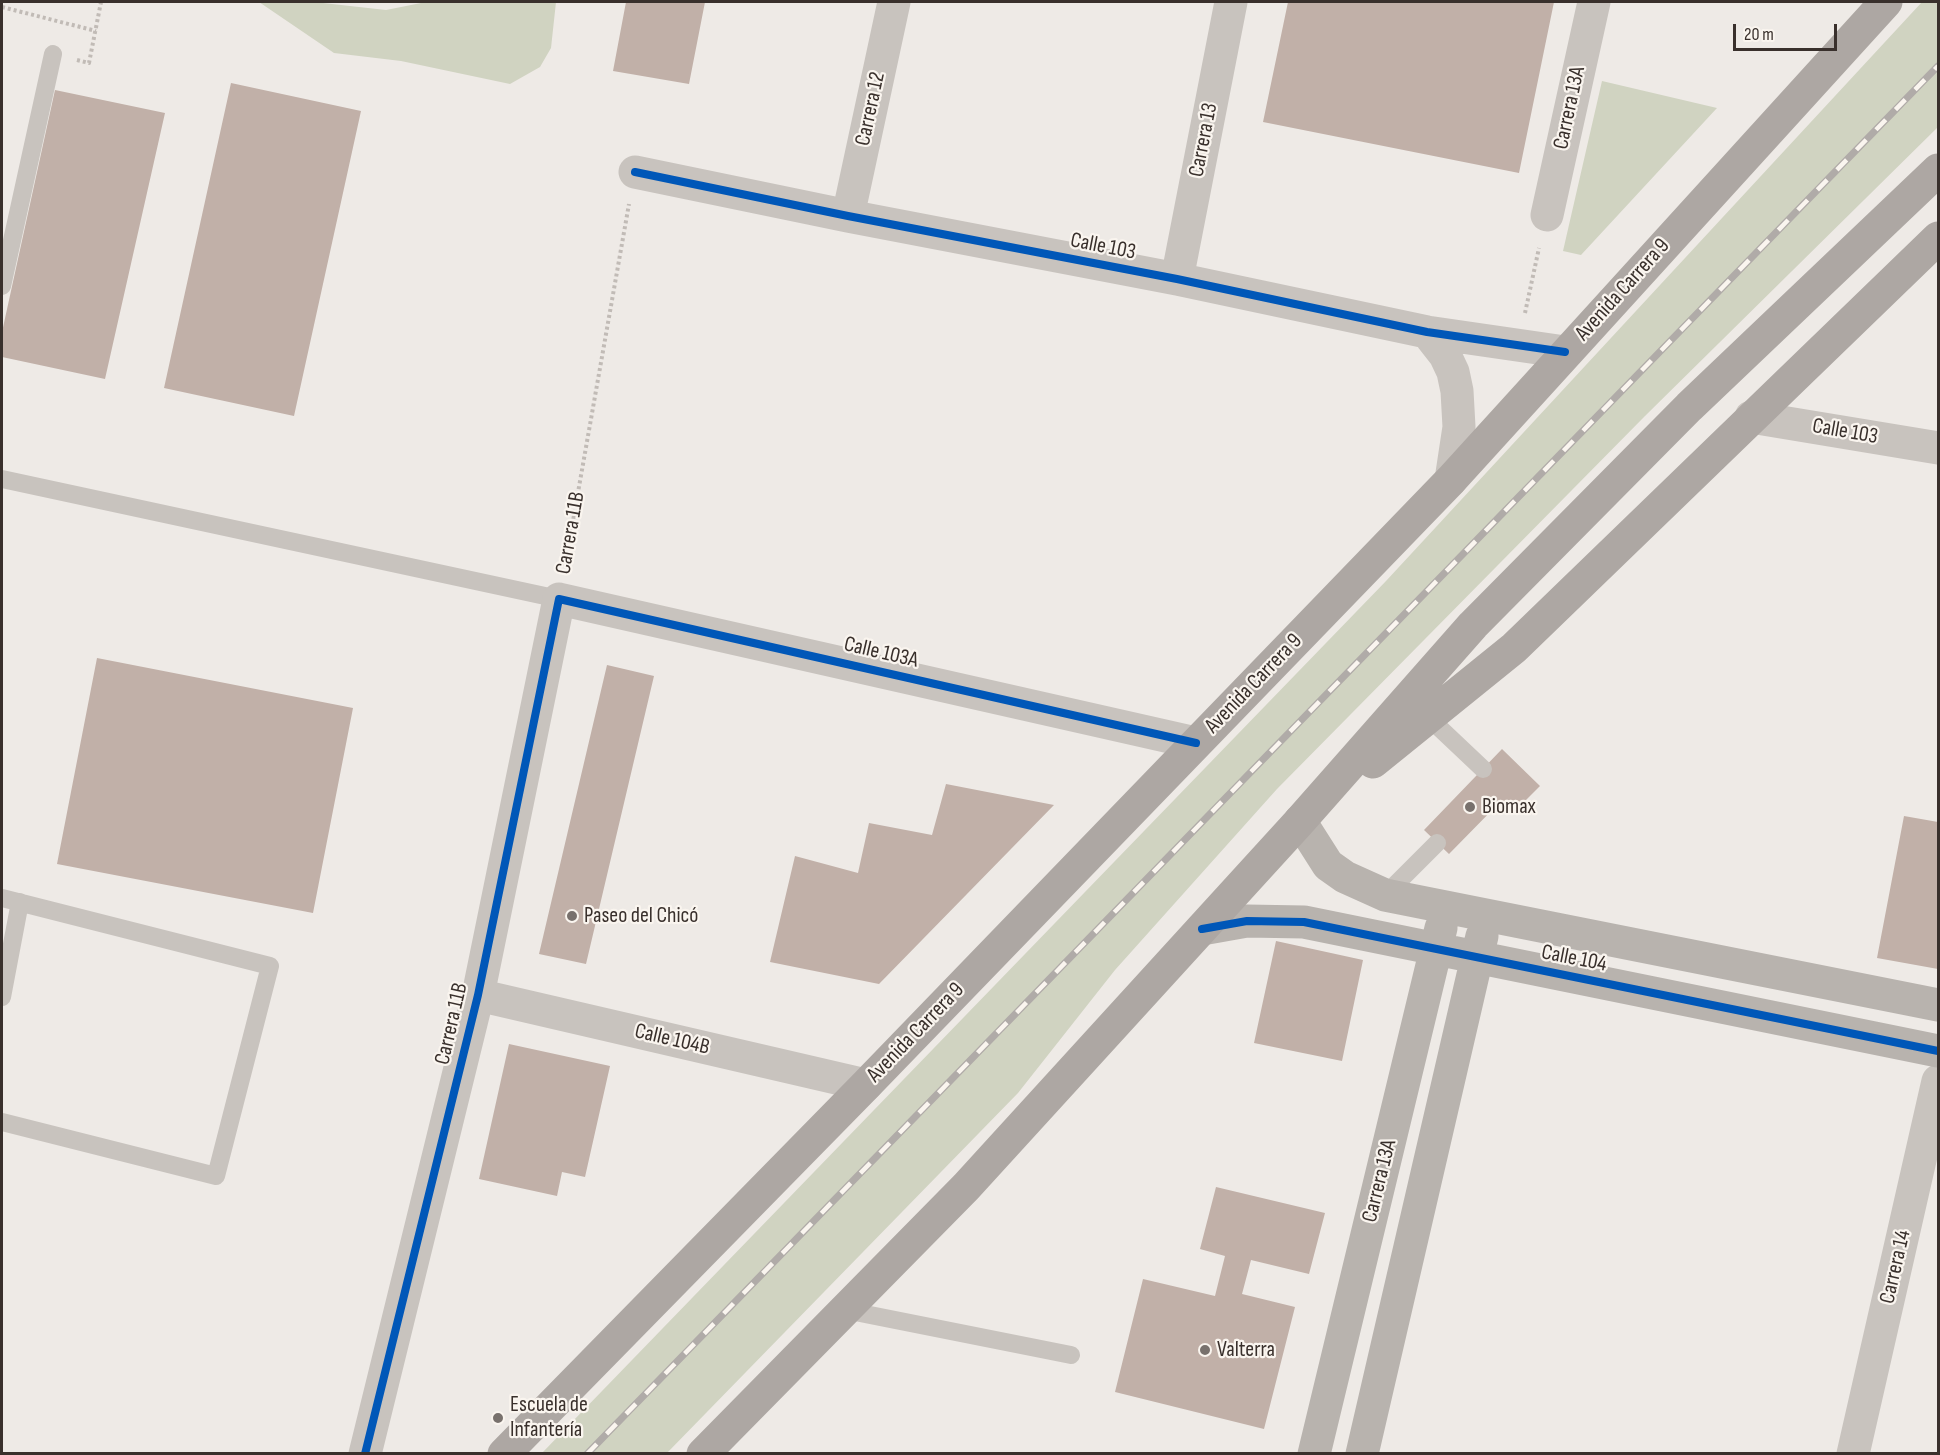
<!DOCTYPE html>
<meta charset="utf-8">
<style>
body{margin:0}
#map{position:relative;width:1940px;height:1455px;overflow:hidden;background:#eeeae6;font-family:"Sofia Sans Condensed",sans-serif}
canvas{display:block}
.frame{position:absolute;inset:0;border:3px solid #39302c;pointer-events:none}
.scale{position:absolute;left:1733px;top:24px;width:104px;height:27px;box-sizing:border-box;border:3px solid #39302c;border-top:0;padding-left:8px;font-size:18px;line-height:21px;white-space:nowrap;color:#39302c;-webkit-text-stroke:4px #faf5ef;paint-order:stroke}
</style>
<div id="map">
<canvas width="1940" height="1455"></canvas>
<div class="frame"></div>
<div class="scale">20 m</div>
</div>
<script>
const context = document.querySelector('canvas').getContext('2d');
context.lineJoin = 'round';
function fillPath(path, color) {
  context.fillStyle = color;
  context.fill(path, 'evenodd');
}
function poly(rows) {
  const path = new Path2D();
  for (const r of rows) {
    path.moveTo(r[0], r[1]);
    for (let i = 2; i < r.length; i += 2) path.lineTo(r[i], r[i + 1]);
  }
  return path;
}
function trace(path, color, width, dash) {
  context.strokeStyle = color;
  context.lineWidth = width;
  context.lineCap = dash ? 'butt' : 'round';
  context.setLineDash(dash || []);
  context.stroke(path);
}
function write(font, color, halo, rows, align = 'center') {
  context.font = font + ' "Sofia Sans Condensed",sans-serif';
  context.lineWidth = 4.5;
  context.setLineDash([]);
  context.textBaseline = 'middle';
  context.strokeStyle = halo;
  context.fillStyle = color;
  for (const [text, x, y, turn = 0] of rows) {
    context.save();
    context.translate(x, y);
    context.rotate((+turn || 0) * Math.PI / 180);
    context.textAlign = isNaN(turn) ? turn : align;
    if (halo) context.strokeText(text, 0, 0);
    context.fillText(text, 0, 0);
    context.restore();
  }
}
fillPath(poly([
 [259,2,314,2,386,10,426,2,556,2,551,48,540,67,510,84,401,61,334,53],
 [1922,2,1938,2,1938,127,1645,416,1277,789,1115,970,1018,1093,667,1453,542,1453,1386,581],
 [1602,81,1717,108,1581,255,1563,251]
]), '#d0d3c1');
fillPath(poly([
 [626,2,705,2,689,84,613,71],
 [1288,2,1554,2,1519,173,1263,122],
 [231,83,361,111,294,416,164,388],
 [55,90,165,113,105,379,2,357,2,332],
 [97,658,353,708,313,913,57,864],
 [607,665,654,676,586,964,539,954],
 [1502,749,1540,786,1513,813,1501,801,1449,854,1424,830],
 [946,784,1054,805,879,984,770,962,795,856,858,873,869,823,932,835],
 [1904,816,1938,822,1938,969,1877,958],
 [1276,941,1363,960,1342,1061,1254,1043],
 [509,1044,610,1066,585,1177,562,1172,557,1196,479,1179],
 [1216,1187,1325,1213,1309,1274,1251,1260,1242,1294,1295,1307,1264,1429,1115,1392,1143,1279,1215,1296,1225,1256,1200,1249]
]), '#c1b0a8');
trace(poly([
 [2,7,96,31],
 [77,60,89,63,101,2],
 [1525,313,1539,248],
 [565,566,629,204]
]), '#c1bbb6', 4, [3, 3]);
trace(poly([
 [2,286,53,54],
 [2,479,559,599],
 [1428,717,1483,769],
 [1385,895,1437,843],
 [2,898,270,966,216,1176,2,1122],
 [2,997,20,902],
 [845,1310,1071,1355]
]), '#c8c3be', 18);
trace(poly([
 [635,172,848,216,1177,279,1427,332,1565,352],
 [1547,215,1594,2],
 [848,216,894,2],
 [1177,279,1231,2],
 [1427,332,1445,355,1453,372,1457,391,1459,427,1451,480],
 [1751,417,1938,448],
 [478,995,866,1085],
 [365,1454,478,995,559,599,1196,743],
 [1853,1454,1938,1081]
]), '#c8c3be', 33);
trace(poly([
 [1300,821,1328,865,1345,877,1385,895,1938,1005],
 [1202,929,1247,921,1304,922,1938,1051],
 [1314,1454,1441,928],
 [1362,1454,1482,936]
]), '#b8b3ae', 33);
trace(poly([
 [1373,762,1514,648,1938,238],
 [504,1454,866,1085,1451,480,1886,2],
 [703,1454,966,1187,1300,821,1473,625,1689,407,1938,170]
]), '#ada7a3', 33);
const rail = poly([
 [587,1454,1938,66]
]);
trace(rail, '#b0aba8', 7);
trace(rail, '#faf5ef', 4.5, [14]);
trace(poly([
 [635,172,848,216,1177,279,1427,332,1565,352],
 [1202,929,1247,921,1304,922,1938,1051],
 [365,1454,478,995,559,599,1196,743]
]), '#0057b8', 8);
for (const [x, y, r, color] of [
 [1470,807,6,"#78716d"],
 [572,916,6,"#78716d"],
 [1205,1350,6,"#78716d"],
 [498,1418,6,"#78716d"]
]) {
  const dot = new Path2D();
  dot.arc(x, y, r, 0, 2 * Math.PI);
  context.fillStyle = color;
  context.fill(dot);
  trace(dot, '#faf5ef', 2);
}
write('22px', '#39302c', '#faf5ef', [
 ["Carrera 13A",1570,108,-78],
 ["Carrera 12",871,109,-78],
 ["Carrera 13",1204,140,-79],
 ["Calle 103",1103,247,11],
 ["Avenida Carrera 9",1623,290,-48],
 ["Calle 103",1845,432,10],
 ["Carrera 11B",571,533,-80],
 ["Calle 103A",881,653,13],
 ["Avenida Carrera 9",1254,684,-46],
 ["Calle 104",1574,959,11],
 ["Carrera 11B",452,1024,-77],
 ["Avenida Carrera 9",916,1033,-46],
 ["Calle 104B",672,1040,13],
 ["Carrera 13A",1380,1181,-76],
 ["Carrera 14",1896,1267,-77]
]);
write('22px', '#39302c', '#faf5ef', [
 ["Biomax",1482,807],
 ["Paseo del Chicó",584,916],
 ["Valterra",1217,1350],
 ["Escuela de",510,1405],
 ["Infantería",510,1430]
], 'left');
</script>
